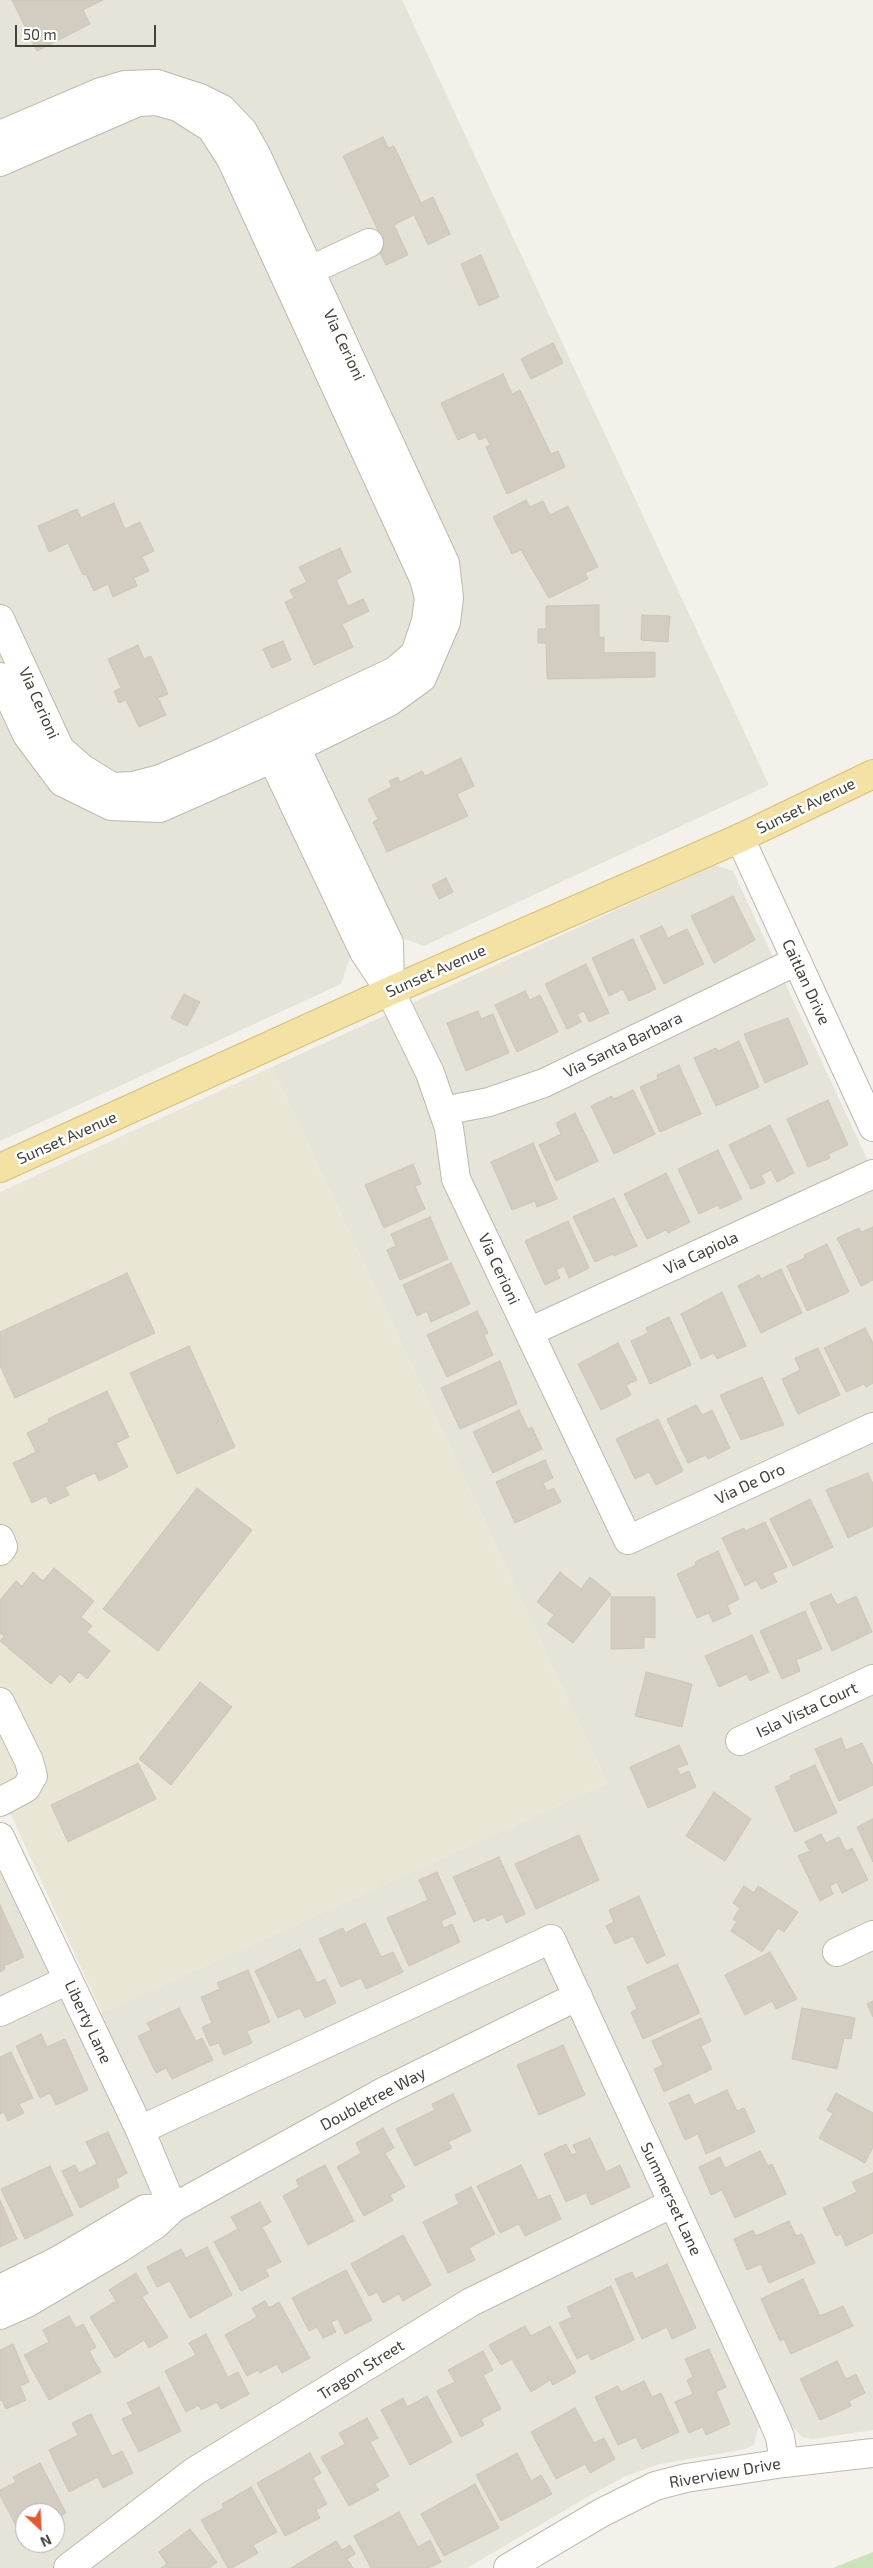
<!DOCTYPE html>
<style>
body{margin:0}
#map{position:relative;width:873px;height:2568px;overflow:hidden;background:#f3f1ea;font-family:"Exo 2",sans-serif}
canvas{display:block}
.north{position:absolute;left:15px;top:2503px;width:50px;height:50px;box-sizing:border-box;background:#fff;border:1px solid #b5b3b0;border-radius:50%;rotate:155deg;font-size:14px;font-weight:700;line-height:20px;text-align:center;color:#464239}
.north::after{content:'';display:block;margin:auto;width:18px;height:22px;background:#e15a33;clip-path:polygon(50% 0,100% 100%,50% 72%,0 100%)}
.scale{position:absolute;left:15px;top:25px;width:141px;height:22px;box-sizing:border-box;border:2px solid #464239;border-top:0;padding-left:6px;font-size:15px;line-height:18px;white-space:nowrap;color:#464239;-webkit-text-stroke:4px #fff;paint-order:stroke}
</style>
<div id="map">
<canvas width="873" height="2568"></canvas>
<div class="north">N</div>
<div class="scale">50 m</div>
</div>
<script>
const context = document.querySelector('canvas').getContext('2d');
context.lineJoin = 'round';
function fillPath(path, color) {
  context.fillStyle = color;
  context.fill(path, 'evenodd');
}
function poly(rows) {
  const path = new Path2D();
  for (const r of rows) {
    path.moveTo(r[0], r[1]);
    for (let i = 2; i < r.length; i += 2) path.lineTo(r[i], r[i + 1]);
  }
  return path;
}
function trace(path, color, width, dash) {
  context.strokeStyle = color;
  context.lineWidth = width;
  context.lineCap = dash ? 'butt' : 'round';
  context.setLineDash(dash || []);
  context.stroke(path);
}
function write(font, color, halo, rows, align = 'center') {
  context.font = font + ' "Exo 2",sans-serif';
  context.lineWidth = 5;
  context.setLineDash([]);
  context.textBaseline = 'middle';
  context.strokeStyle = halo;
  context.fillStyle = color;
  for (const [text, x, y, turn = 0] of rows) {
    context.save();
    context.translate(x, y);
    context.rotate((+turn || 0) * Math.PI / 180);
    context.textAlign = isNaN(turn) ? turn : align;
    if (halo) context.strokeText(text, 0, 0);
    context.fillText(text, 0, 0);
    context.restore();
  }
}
fillPath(poly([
 [0,0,402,0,769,785,424,946,397,936,350,958,341,984,0,1141],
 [715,865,733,871,873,1172,873,2430,813,2439,802,2437,795,2429,758,2428,754,2444,746,2449,660,2464,626,2476,589,2496,467,2568,0,2568,0,1866,75,2025,607,1783,272,1067],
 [25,2513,55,2513,55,2543,25,2543]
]), '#e6e3d9');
fillPath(poly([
 [272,1067,607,1783,102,2013,0,1791,0,1192]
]), '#eae6d6');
fillPath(poly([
 [873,2552,873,2568,833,2568]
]), '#cce2b8');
const building = poly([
 [12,0,103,0,83,10,90,24,37,51,12,0],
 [383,137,388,148,394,146,421,203,433,197,450,234,428,245,414,215,394,225,408,255,386,265,376,244,383,241,343,156,383,137],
 [481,255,499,297,479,306,461,264,481,255],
 [553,343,563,363,531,379,521,359,553,343],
 [503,374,512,394,520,390,551,454,558,451,565,467,507,494,486,447,490,445,486,437,479,440,475,432,458,440,441,403,503,374],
 [526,500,530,507,543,501,550,515,568,506,598,567,585,573,588,579,549,598,521,550,512,554,493,517,526,500],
 [114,503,125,529,140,522,154,551,142,557,149,571,134,578,137,586,113,597,108,584,94,591,86,574,83,575,68,543,49,552,38,526,77,509,81,518,114,503],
 [340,548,351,572,336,580,348,606,363,599,369,611,342,624,353,647,314,665,285,602,294,598,290,590,307,582,299,567,340,548],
 [599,605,599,637,604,637,604,653,655,652,655,677,547,679,546,643,538,643,538,629,546,629,546,606,599,605],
 [642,615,670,616,668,642,641,640,642,615],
 [283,641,291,660,272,668,263,649,283,641],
 [138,645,144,659,151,656,168,694,158,698,166,715,139,727,126,700,119,703,114,691,121,688,108,659,138,645],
 [461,758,474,786,457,794,468,816,387,852,373,822,378,819,368,799,392,787,389,781,398,777,400,782,422,771,425,776,461,758],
 [446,878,453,892,439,899,432,885,446,878],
 [733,896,755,940,714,963,691,916,733,896],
 [662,926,668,938,687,929,704,964,664,984,640,936,662,926],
 [633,939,656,989,629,1001,623,989,609,996,592,958,633,939],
 [586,964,609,1013,589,1022,584,1011,577,1014,581,1022,567,1029,545,984,586,964],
 [525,991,530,1000,540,995,558,1032,517,1052,495,1005,525,991],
 [184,994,200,1002,187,1026,171,1018,184,994],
 [478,1011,481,1019,493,1014,509,1053,466,1071,447,1023,478,1011],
 [788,1018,808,1064,765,1083,744,1034,788,1018],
 [739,1041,759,1087,716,1106,694,1058,716,1048,718,1051,739,1041],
 [679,1065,701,1114,660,1132,640,1087,658,1079,657,1075,679,1065],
 [633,1090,655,1134,614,1154,591,1106,612,1096,614,1099,633,1090],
 [828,1100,848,1145,828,1154,830,1158,808,1167,787,1119,828,1100],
 [575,1113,598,1161,556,1181,539,1145,561,1134,556,1123,575,1113],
 [770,1125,794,1173,777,1182,771,1170,761,1175,765,1183,751,1189,729,1145,770,1125],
 [533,1143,557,1199,537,1207,535,1201,512,1210,491,1162,533,1143],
 [718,1150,742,1199,720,1209,718,1205,699,1214,678,1169,718,1150],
 [413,1164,421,1184,415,1186,425,1209,384,1228,365,1185,413,1164],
 [666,1173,690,1222,668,1233,666,1230,647,1239,624,1194,666,1173],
 [614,1198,637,1246,614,1256,613,1254,595,1262,573,1217,614,1198],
 [430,1217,448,1259,400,1280,387,1250,396,1246,391,1234,430,1217],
 [568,1221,589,1268,569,1278,564,1266,556,1270,560,1278,545,1285,525,1241,568,1221],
 [873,1227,873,1280,861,1286,837,1238,859,1228,861,1232,873,1227],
 [827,1244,849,1292,807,1311,787,1266,805,1258,804,1255,827,1244],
 [451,1263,470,1304,431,1322,427,1311,417,1316,403,1285,451,1263],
 [781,1269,802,1313,761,1333,738,1286,759,1275,761,1279,781,1269],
 [127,1273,155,1333,15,1398,0,1366,0,1332,127,1273],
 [722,1292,746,1346,717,1359,714,1353,701,1359,681,1314,722,1292],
 [477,1311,488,1333,484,1335,493,1355,447,1377,427,1335,477,1311],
 [669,1317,691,1365,650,1384,631,1341,648,1333,646,1328,669,1317],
 [865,1328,873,1343,873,1383,866,1387,864,1384,846,1392,824,1348,865,1328],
 [618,1343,637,1380,626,1385,631,1395,601,1410,578,1364,618,1343],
 [189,1346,235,1447,177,1474,130,1373,189,1346],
 [818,1348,840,1395,798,1414,782,1379,800,1370,795,1358,818,1348],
 [500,1361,517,1404,460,1429,441,1388,500,1361],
 [762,1377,784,1425,741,1440,720,1395,762,1377],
 [107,1391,129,1437,116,1443,128,1467,99,1481,95,1473,65,1487,69,1495,50,1504,46,1496,32,1503,13,1463,36,1452,27,1433,49,1422,48,1419,107,1391],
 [696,1405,702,1415,712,1410,730,1448,708,1459,706,1455,688,1463,667,1419,696,1405],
 [519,1410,528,1429,532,1427,542,1449,493,1473,473,1432,519,1410],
 [658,1419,683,1471,656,1485,649,1472,635,1479,616,1439,658,1419],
 [545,1460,553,1478,543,1483,547,1491,554,1488,561,1502,515,1523,496,1482,545,1460],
 [868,1473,873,1484,873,1526,848,1538,826,1490,868,1473],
 [197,1488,252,1530,158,1651,103,1609,197,1488],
 [810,1499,833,1547,793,1566,770,1519,810,1499],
 [765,1522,787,1567,772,1573,777,1582,761,1589,756,1580,745,1586,722,1538,744,1528,745,1531,765,1522],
 [718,1551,739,1599,727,1605,731,1614,713,1622,709,1613,697,1618,677,1574,696,1565,695,1562,718,1551],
 [54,1568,94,1601,81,1617,92,1626,87,1632,110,1651,87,1679,79,1672,70,1683,60,1674,51,1684,0,1641,4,1636,0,1633,0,1600,16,1581,22,1586,33,1572,43,1581,54,1568],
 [560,1572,581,1589,590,1577,611,1594,573,1643,547,1624,554,1615,537,1602,560,1572],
 [831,1594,837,1605,856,1596,872,1632,832,1651,810,1603,831,1594],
 [611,1597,655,1597,655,1638,644,1637,644,1648,611,1649,611,1597],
 [805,1611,822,1649,796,1660,800,1671,782,1679,760,1631,805,1611],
 [752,1635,769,1672,750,1681,747,1674,719,1687,705,1656,752,1635],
 [646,1672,692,1684,682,1727,635,1716,646,1672],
 [200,1682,232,1707,171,1785,139,1759,200,1682],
 [841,1738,846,1750,862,1743,873,1766,873,1785,839,1801,815,1749,841,1738],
 [679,1745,688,1764,677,1768,680,1775,689,1771,696,1787,648,1808,630,1767,679,1745],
 [138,1763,156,1799,68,1842,51,1805,138,1763],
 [815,1765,837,1813,795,1832,775,1787,791,1779,790,1776,815,1765],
 [714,1792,751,1819,725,1861,686,1836,714,1792],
 [873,1819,873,1862,857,1827,873,1819],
 [821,1834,826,1843,839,1837,846,1851,852,1848,868,1880,842,1893,837,1882,830,1886,833,1894,820,1901,798,1856,810,1851,805,1842,821,1834],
 [579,1835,599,1880,536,1909,515,1864,579,1835],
 [499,1857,525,1914,506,1923,503,1914,487,1921,485,1917,474,1922,453,1877,499,1857],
 [437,1872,456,1914,441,1921,444,1928,452,1924,460,1942,409,1966,387,1918,428,1900,419,1880,437,1872],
 [744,1886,754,1893,758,1886,798,1912,784,1932,778,1928,762,1952,731,1931,737,1921,733,1919,740,1908,733,1903,744,1886],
 [639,1896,665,1955,647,1964,633,1936,615,1944,606,1926,614,1922,609,1910,639,1896],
 [0,1905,24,1957,4,1966,5,1969,0,1972,0,1905],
 [365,1923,381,1957,393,1952,403,1972,366,1989,361,1978,341,1987,319,1939,343,1928,345,1933,365,1923],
 [300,1949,317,1983,325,1979,336,2003,305,2018,300,2008,278,2018,255,1971,300,1949],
 [770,1952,797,1999,776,2009,772,2001,745,2015,725,1975,770,1952],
 [677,1964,700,2013,643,2039,631,2012,637,2009,627,1987,677,1964],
 [248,1970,270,2022,247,2031,252,2043,224,2055,219,2043,210,2046,202,2027,212,2023,201,1997,220,1989,217,1983,248,1970],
 [873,2001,873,2017,867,2004,873,2001],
 [179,2008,196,2041,202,2038,213,2060,172,2079,166,2068,156,2073,138,2036,151,2030,147,2023,179,2008],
 [802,2008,855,2018,851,2039,844,2038,837,2069,792,2059,802,2008],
 [701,2018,711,2041,701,2046,712,2069,664,2092,654,2069,663,2065,652,2041,701,2018],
 [41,2034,47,2047,65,2039,88,2090,56,2105,50,2093,40,2098,16,2046,41,2034],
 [563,2045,585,2095,539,2115,517,2065,563,2045],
 [11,2052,33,2098,19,2104,24,2113,8,2121,4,2112,0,2114,0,2057,11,2052],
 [727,2090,737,2111,744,2108,755,2132,706,2154,698,2134,685,2140,669,2103,689,2094,694,2105,727,2090],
 [836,2093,873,2113,873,2147,865,2163,819,2138,833,2113,827,2110,836,2093],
 [453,2094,471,2131,448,2142,452,2148,415,2166,396,2129,435,2110,432,2104,453,2094],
 [383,2128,394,2148,385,2153,405,2187,390,2195,393,2200,364,2216,337,2167,361,2153,356,2143,383,2128],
 [108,2132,127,2173,116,2179,119,2187,80,2208,62,2171,75,2165,79,2173,97,2164,86,2142,108,2132],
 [590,2138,606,2172,620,2165,630,2187,591,2205,586,2193,566,2202,544,2154,566,2144,572,2155,577,2153,573,2145,590,2138],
 [760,2151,768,2166,772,2164,786,2194,735,2218,722,2190,711,2195,699,2167,720,2157,725,2168,760,2151],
 [325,2165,354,2221,308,2245,283,2196,299,2187,296,2180,325,2165],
 [521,2165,538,2200,550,2195,561,2219,525,2236,519,2224,500,2233,477,2186,521,2165],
 [50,2166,73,2215,25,2239,1,2189,50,2166],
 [873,2173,873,2233,846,2246,841,2234,836,2236,823,2208,857,2192,852,2182,873,2173],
 [471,2187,495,2234,469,2248,475,2260,448,2273,423,2222,459,2204,455,2195,471,2187],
 [0,2200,17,2239,0,2247,0,2200],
 [260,2202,271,2222,262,2227,281,2262,265,2270,269,2276,241,2291,214,2242,238,2229,231,2217,260,2202],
 [789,2221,796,2236,802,2234,815,2263,769,2283,761,2264,747,2270,734,2239,753,2230,756,2236,789,2221],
 [403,2235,431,2285,403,2301,399,2294,383,2303,377,2292,369,2296,351,2264,403,2235],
 [207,2247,232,2295,190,2318,170,2281,157,2287,147,2267,181,2249,186,2258,207,2247],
 [667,2264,696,2328,672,2339,667,2327,642,2339,615,2279,632,2272,635,2279,667,2264],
 [346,2270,372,2320,345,2334,338,2319,331,2322,336,2332,323,2338,317,2327,309,2331,292,2298,346,2270],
 [136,2273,148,2293,142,2297,168,2337,149,2348,144,2340,115,2358,90,2317,116,2301,109,2290,136,2273],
 [803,2279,820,2316,843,2306,853,2326,791,2354,784,2339,780,2341,761,2299,803,2279],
 [611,2286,634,2340,591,2360,588,2353,577,2359,559,2323,572,2317,567,2307,611,2286],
 [265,2301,269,2308,279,2302,310,2358,282,2373,277,2364,260,2373,258,2370,247,2376,225,2335,257,2317,252,2308,265,2301],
 [69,2316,76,2328,83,2324,96,2347,89,2351,101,2372,49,2400,24,2355,49,2342,43,2330,69,2316],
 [525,2326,531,2336,550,2326,576,2372,553,2385,550,2380,531,2392,512,2359,501,2365,489,2345,525,2326],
 [206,2334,228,2377,238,2372,249,2394,221,2409,217,2402,201,2410,199,2405,186,2412,165,2371,196,2355,189,2343,206,2334],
 [13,2344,29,2382,20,2386,26,2400,6,2409,2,2400,0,2401,0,2350,13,2344],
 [709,2349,726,2387,716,2392,730,2424,706,2435,703,2427,689,2433,675,2402,693,2394,687,2380,693,2377,685,2359,709,2349],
 [483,2351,493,2370,483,2375,501,2409,481,2419,484,2425,461,2437,437,2391,455,2382,448,2370,483,2351],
 [837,2361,846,2379,856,2374,865,2393,849,2401,851,2406,820,2420,800,2379,837,2361],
 [644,2381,652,2397,661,2393,679,2432,642,2449,636,2437,618,2445,595,2397,618,2386,621,2392,644,2381],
 [159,2387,181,2431,139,2452,122,2419,133,2414,127,2403,159,2387],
 [427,2396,452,2442,410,2465,381,2410,403,2398,407,2407,427,2396],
 [575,2408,594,2443,604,2438,615,2459,590,2473,585,2464,556,2479,531,2432,575,2408],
 [91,2414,112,2456,122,2451,133,2473,103,2488,98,2477,69,2492,49,2450,78,2435,72,2423,91,2414],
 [367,2418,378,2438,370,2442,389,2476,375,2484,379,2490,349,2506,321,2457,345,2444,339,2433,367,2418],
 [310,2453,321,2473,313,2478,327,2504,316,2510,320,2518,285,2536,257,2483,310,2453],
 [517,2453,531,2481,541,2475,552,2494,501,2521,476,2475,517,2453],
 [40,2463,66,2513,55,2519,55,2513,25,2513,25,2543,0,2495,0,2490,16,2482,13,2477,40,2463],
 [475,2484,499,2528,444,2556,421,2514,475,2484],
 [251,2487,277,2532,253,2545,258,2553,232,2568,228,2568,201,2520,224,2508,222,2504,251,2487],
 [399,2512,418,2547,430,2540,441,2562,429,2568,371,2568,354,2536,399,2512],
 [190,2529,217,2562,209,2568,161,2568,167,2564,159,2552,190,2529],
 [336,2541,342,2550,350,2545,355,2554,347,2559,353,2568,291,2568,336,2541]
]);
fillPath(building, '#d3cdc1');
trace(building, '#cdc6b5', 1);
const minor = poly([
 [0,135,98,93,125,85,157,84,200,98,222,109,243,131,257,156,445,563,449,598,446,622,422,678,389,702,296,748,160,808,111,806,62,782,27,735,0,677],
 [0,162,138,102,156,101,178,107,211,128,231,159,424,579,429,598,426,621,415,654,395,671,225,751,160,779,133,786,112,787,83,769,60,749,0,619],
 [293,278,369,243],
 [289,733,389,943,390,991],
 [265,743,364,952,390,991,430,1073,449,1128,456,1179,628,1540,873,1427],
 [740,838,873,1127],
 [443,1111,489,1102,544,1083,797,961],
 [529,1332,873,1174],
 [0,1539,3,1547,0,1551],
 [0,1702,29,1761,33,1776,26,1788,0,1802],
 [740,1741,873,1679],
 [0,1837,140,2130,173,2208],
 [837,1952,873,1935],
 [0,2012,68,1980],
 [140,2130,551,1939,772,2418,780,2437,784,2463],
 [0,2289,59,2260,145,2209,171,2208],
 [0,2315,27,2303,120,2248,155,2225,173,2208,385,2091,578,1996],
 [68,2568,195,2471,471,2302,673,2203],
 [508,2568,601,2513,655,2486,686,2478,784,2463,873,2453]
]);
const major = poly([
 [0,1168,390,991,740,838,873,774]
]);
trace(minor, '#beb9ad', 30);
trace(major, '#d6c075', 30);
trace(minor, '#fff', 28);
trace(major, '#f3e2a3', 28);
write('16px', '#464239', '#fff', [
 ["Via Cerioni",344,345,65],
 ["Via Cerioni",39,703,66],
 ["Sunset Avenue",806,806,-26],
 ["Sunset Avenue",436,971,-24],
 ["Caitlan Drive",806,982,65],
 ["Via Santa Barbara",623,1045,-26],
 ["Sunset Avenue",67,1138,-24],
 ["Via Capiola",701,1253,-25],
 ["Via Cerioni",499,1269,65],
 ["Via De Oro",750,1484,-25],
 ["Isla Vista Court",807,1710,-25],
 ["Liberty Lane",88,2022,65],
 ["Doubletree Way",373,2099,-28],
 ["Summerset Lane",671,2199,65],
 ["Tragon Street",361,2370,-32],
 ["Riverview Drive",725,2473,-10]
]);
</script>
